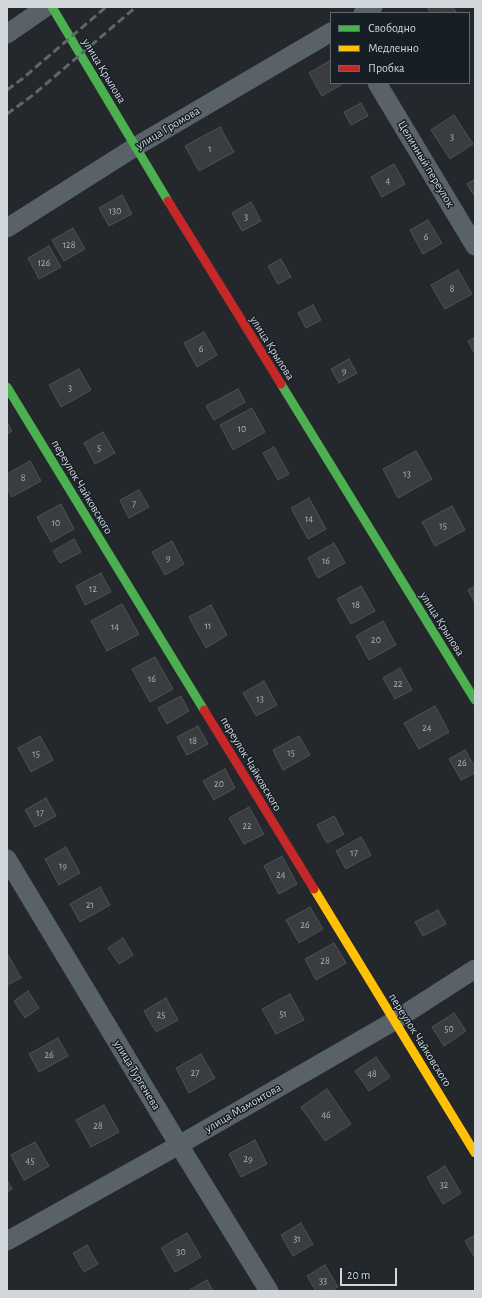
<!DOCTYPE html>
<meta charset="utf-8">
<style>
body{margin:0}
#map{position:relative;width:482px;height:1298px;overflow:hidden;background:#24282c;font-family:"Alegreya Sans",sans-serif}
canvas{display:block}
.frame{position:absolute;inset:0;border:8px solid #d1d7db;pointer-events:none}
.legend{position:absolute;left:330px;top:12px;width:140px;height:72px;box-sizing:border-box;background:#171f26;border:1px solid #61696e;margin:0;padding:5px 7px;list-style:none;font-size:12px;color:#d1d7db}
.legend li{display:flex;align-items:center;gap:8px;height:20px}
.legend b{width:20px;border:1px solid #61696e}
.scale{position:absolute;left:340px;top:1268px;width:57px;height:18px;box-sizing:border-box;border:2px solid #d1d7db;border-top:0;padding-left:5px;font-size:12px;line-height:14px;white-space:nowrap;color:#d1d7db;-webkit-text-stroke:3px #171f26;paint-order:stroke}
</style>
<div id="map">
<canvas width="482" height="1298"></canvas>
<div class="frame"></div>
<ul class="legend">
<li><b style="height:5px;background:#4caf50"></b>Свободно</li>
<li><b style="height:5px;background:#ffc107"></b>Медленно</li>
<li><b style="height:5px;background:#c62828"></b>Пробка</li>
</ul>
<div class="scale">20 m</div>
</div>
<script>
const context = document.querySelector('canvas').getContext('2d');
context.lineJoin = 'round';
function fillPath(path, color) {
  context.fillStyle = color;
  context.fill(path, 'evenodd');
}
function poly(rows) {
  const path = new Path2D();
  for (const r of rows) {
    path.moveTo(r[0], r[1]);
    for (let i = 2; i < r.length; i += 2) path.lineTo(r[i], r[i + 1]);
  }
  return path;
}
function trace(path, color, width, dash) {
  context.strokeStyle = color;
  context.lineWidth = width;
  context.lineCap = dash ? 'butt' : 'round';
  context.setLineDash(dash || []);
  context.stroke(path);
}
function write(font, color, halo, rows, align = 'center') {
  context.font = font + ' "Alegreya Sans",sans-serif';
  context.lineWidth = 3;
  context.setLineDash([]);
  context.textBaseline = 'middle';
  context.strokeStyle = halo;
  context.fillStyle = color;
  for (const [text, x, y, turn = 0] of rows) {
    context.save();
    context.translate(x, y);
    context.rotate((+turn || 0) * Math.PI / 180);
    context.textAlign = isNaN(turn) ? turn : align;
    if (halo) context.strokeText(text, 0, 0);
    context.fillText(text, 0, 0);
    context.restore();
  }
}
const building = poly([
 [427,7,453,7,456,12,430,13,427,7],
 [331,60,331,83,344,83,322,96,309,73,331,60],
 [361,103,368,116,351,125,344,112,361,103],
 [454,115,473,144,450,159,431,130,454,115],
 [220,127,234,152,199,171,185,146,220,127],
 [394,164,405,184,382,197,371,177,394,164],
 [475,179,475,197,467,184,475,179],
 [122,195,132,214,109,226,99,208,122,195],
 [251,202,261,221,242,231,232,213,251,202],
 [428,220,442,243,423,254,410,230,428,220],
 [73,228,85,249,64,261,52,240,73,228],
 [49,246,61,267,39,279,28,258,49,246],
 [281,259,291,277,278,284,268,266,281,259],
 [458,270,472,294,445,309,431,285,458,270],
 [313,305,321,320,306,328,298,313,313,305],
 [204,332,217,355,197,367,184,343,204,332],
 [475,337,475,354,468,341,475,337],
 [349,359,357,373,339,383,331,369,349,359],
 [79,369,91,390,61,407,49,385,79,369],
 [238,389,245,402,214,420,206,406,238,389],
 [252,408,265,432,233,450,220,425,252,408],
 [7,422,12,431,7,434,7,422],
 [103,432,115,453,95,464,84,443,103,432],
 [274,447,289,474,278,480,263,453,274,447],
 [416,451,432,479,398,498,383,469,416,451],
 [30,461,41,481,12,497,7,488,7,474,30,461],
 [139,490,149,507,129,518,120,500,139,490],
 [309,498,326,529,308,539,291,508,309,498],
 [61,504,74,529,51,542,37,517,61,504],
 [452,506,465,530,435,546,422,522,452,506],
 [74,539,81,552,60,563,53,551,74,539],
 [172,541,184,564,165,575,152,552,172,541],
 [334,543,345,563,318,578,308,558,334,543],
 [101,573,111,592,85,605,76,586,101,573],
 [361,586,375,611,351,624,337,599,361,586],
 [475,586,475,603,468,590,475,586],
 [122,604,139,634,107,651,91,621,122,604],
 [211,605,227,635,206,648,189,617,211,605],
 [383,621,396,645,369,660,356,636,383,621],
 [155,657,173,689,150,702,132,669,155,657],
 [400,668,412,690,395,699,383,678,400,668],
 [264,681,277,705,256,716,243,693,264,681],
 [181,696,189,711,167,724,158,708,181,696],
 [435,706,449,732,419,749,404,723,435,706],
 [198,726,208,744,187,755,177,737,198,726],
 [40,736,53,760,31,772,18,748,40,736],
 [299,736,310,755,283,770,273,750,299,736],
 [465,750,475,767,475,773,461,780,449,759,465,750],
 [225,769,235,788,214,800,203,781,225,769],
 [46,798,56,816,35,827,25,810,46,798],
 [249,807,264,834,244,844,229,818,249,807],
 [334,816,344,834,327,843,317,825,334,816],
 [361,837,371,855,346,869,336,851,361,837],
 [66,847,80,873,59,885,45,859,66,847],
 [282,856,297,884,279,894,264,866,282,856],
 [100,887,110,905,80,922,70,904,100,887],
 [310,907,323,929,299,943,286,920,310,907],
 [438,910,446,924,423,936,415,922,438,910],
 [123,938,133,955,119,964,108,948,123,938],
 [334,943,346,963,316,980,305,959,334,943],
 [7,953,21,978,7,985,7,953],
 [28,991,39,1008,25,1018,14,1001,28,991],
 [290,994,304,1020,276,1034,262,1009,290,994],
 [166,998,178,1020,156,1032,144,1011,166,998],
 [454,1013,466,1031,444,1046,432,1027,454,1013],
 [58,1038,68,1056,39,1072,29,1054,58,1038],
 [201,1054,215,1078,189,1093,176,1068,201,1054],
 [376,1057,390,1077,369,1091,355,1071,376,1057],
 [327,1089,351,1124,325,1141,301,1107,327,1089],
 [104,1105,119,1132,91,1147,76,1120,104,1105],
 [255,1140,267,1164,241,1177,229,1154,255,1140],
 [35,1142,49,1166,24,1180,11,1155,35,1142],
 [445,1166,461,1193,443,1204,427,1177,445,1166],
 [7,1180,12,1189,7,1192,7,1180],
 [301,1223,313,1244,293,1256,281,1235,301,1223],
 [187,1233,201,1257,175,1272,161,1248,187,1233],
 [475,1235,475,1258,465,1241,475,1235],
 [87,1245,98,1264,84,1272,73,1253,87,1245],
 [325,1265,338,1287,331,1291,316,1291,307,1276,325,1265],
 [207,1280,213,1291,188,1291,207,1280]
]);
fillPath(building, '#393d40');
trace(building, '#4e5155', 1);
trace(poly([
 [363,13,373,7],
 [7,34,46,7],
 [377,83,475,246],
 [7,228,135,147,331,32],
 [7,859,179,1145,269,1291],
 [7,1241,179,1145,394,1021,475,969]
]), '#596269', 19);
trace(poly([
 [52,7,168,201],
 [281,384,475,700],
 [7,387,204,710]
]), '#4caf50', 9);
trace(poly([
 [314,889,475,1153]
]), '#ffc107', 9);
trace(poly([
 [168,201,281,384],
 [204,710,314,889]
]), '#c62828', 9);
trace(poly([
 [7,90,22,79,106,7],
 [7,114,33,95,136,7]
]), '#5f666b', 3, [8, 4]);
write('10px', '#abb0b4', null, [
 ["3",452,137],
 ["1",210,149],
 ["4",388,181],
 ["130",115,211],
 ["3",246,217],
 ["6",426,237],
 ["128",69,245],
 ["126",44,263],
 ["8",452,289],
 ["6",201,349],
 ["9",344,371],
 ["3",70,388],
 ["10",242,429],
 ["5",99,448],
 ["13",407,474],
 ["8",23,478],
 ["7",134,504],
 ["14",309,519],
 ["10",56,523],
 ["15",443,526],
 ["9",168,558],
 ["16",326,561],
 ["12",93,589],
 ["18",356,605],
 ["11",208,626],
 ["14",115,627],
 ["20",376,640],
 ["16",152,679],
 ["22",398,684],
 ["13",260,699],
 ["24",427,728],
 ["18",193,741],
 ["15",291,753],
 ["15",36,754],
 ["26",462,763],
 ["20",219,784],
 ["17",40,813],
 ["22",247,826],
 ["17",354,853],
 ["19",63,866],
 ["24",281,875],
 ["21",90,905],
 ["26",305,925],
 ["28",325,961],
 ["51",283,1014],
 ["25",161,1015],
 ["50",449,1029],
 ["26",49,1055],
 ["27",195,1073],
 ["48",372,1074],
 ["46",326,1115],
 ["28",98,1126],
 ["29",248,1159],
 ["45",30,1161],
 ["32",444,1185],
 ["31",297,1239],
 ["30",181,1252],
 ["33",323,1281]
]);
write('12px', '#d1d7db', '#171f26', [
 ["улица Крылова",104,71,59],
 ["улица Громова",168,128,-31],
 ["Целинный переулок",426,164,59],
 ["улица Крылова",272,348,58],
 ["переулок Чайковского",82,487,59],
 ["улица Крылова",442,624,58],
 ["переулок Чайковского",251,764,59],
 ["переулок Чайковского",420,1040,58],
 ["улица Тургенева",137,1075,59],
 ["улица Мамонтова",243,1108,-30]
]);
</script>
